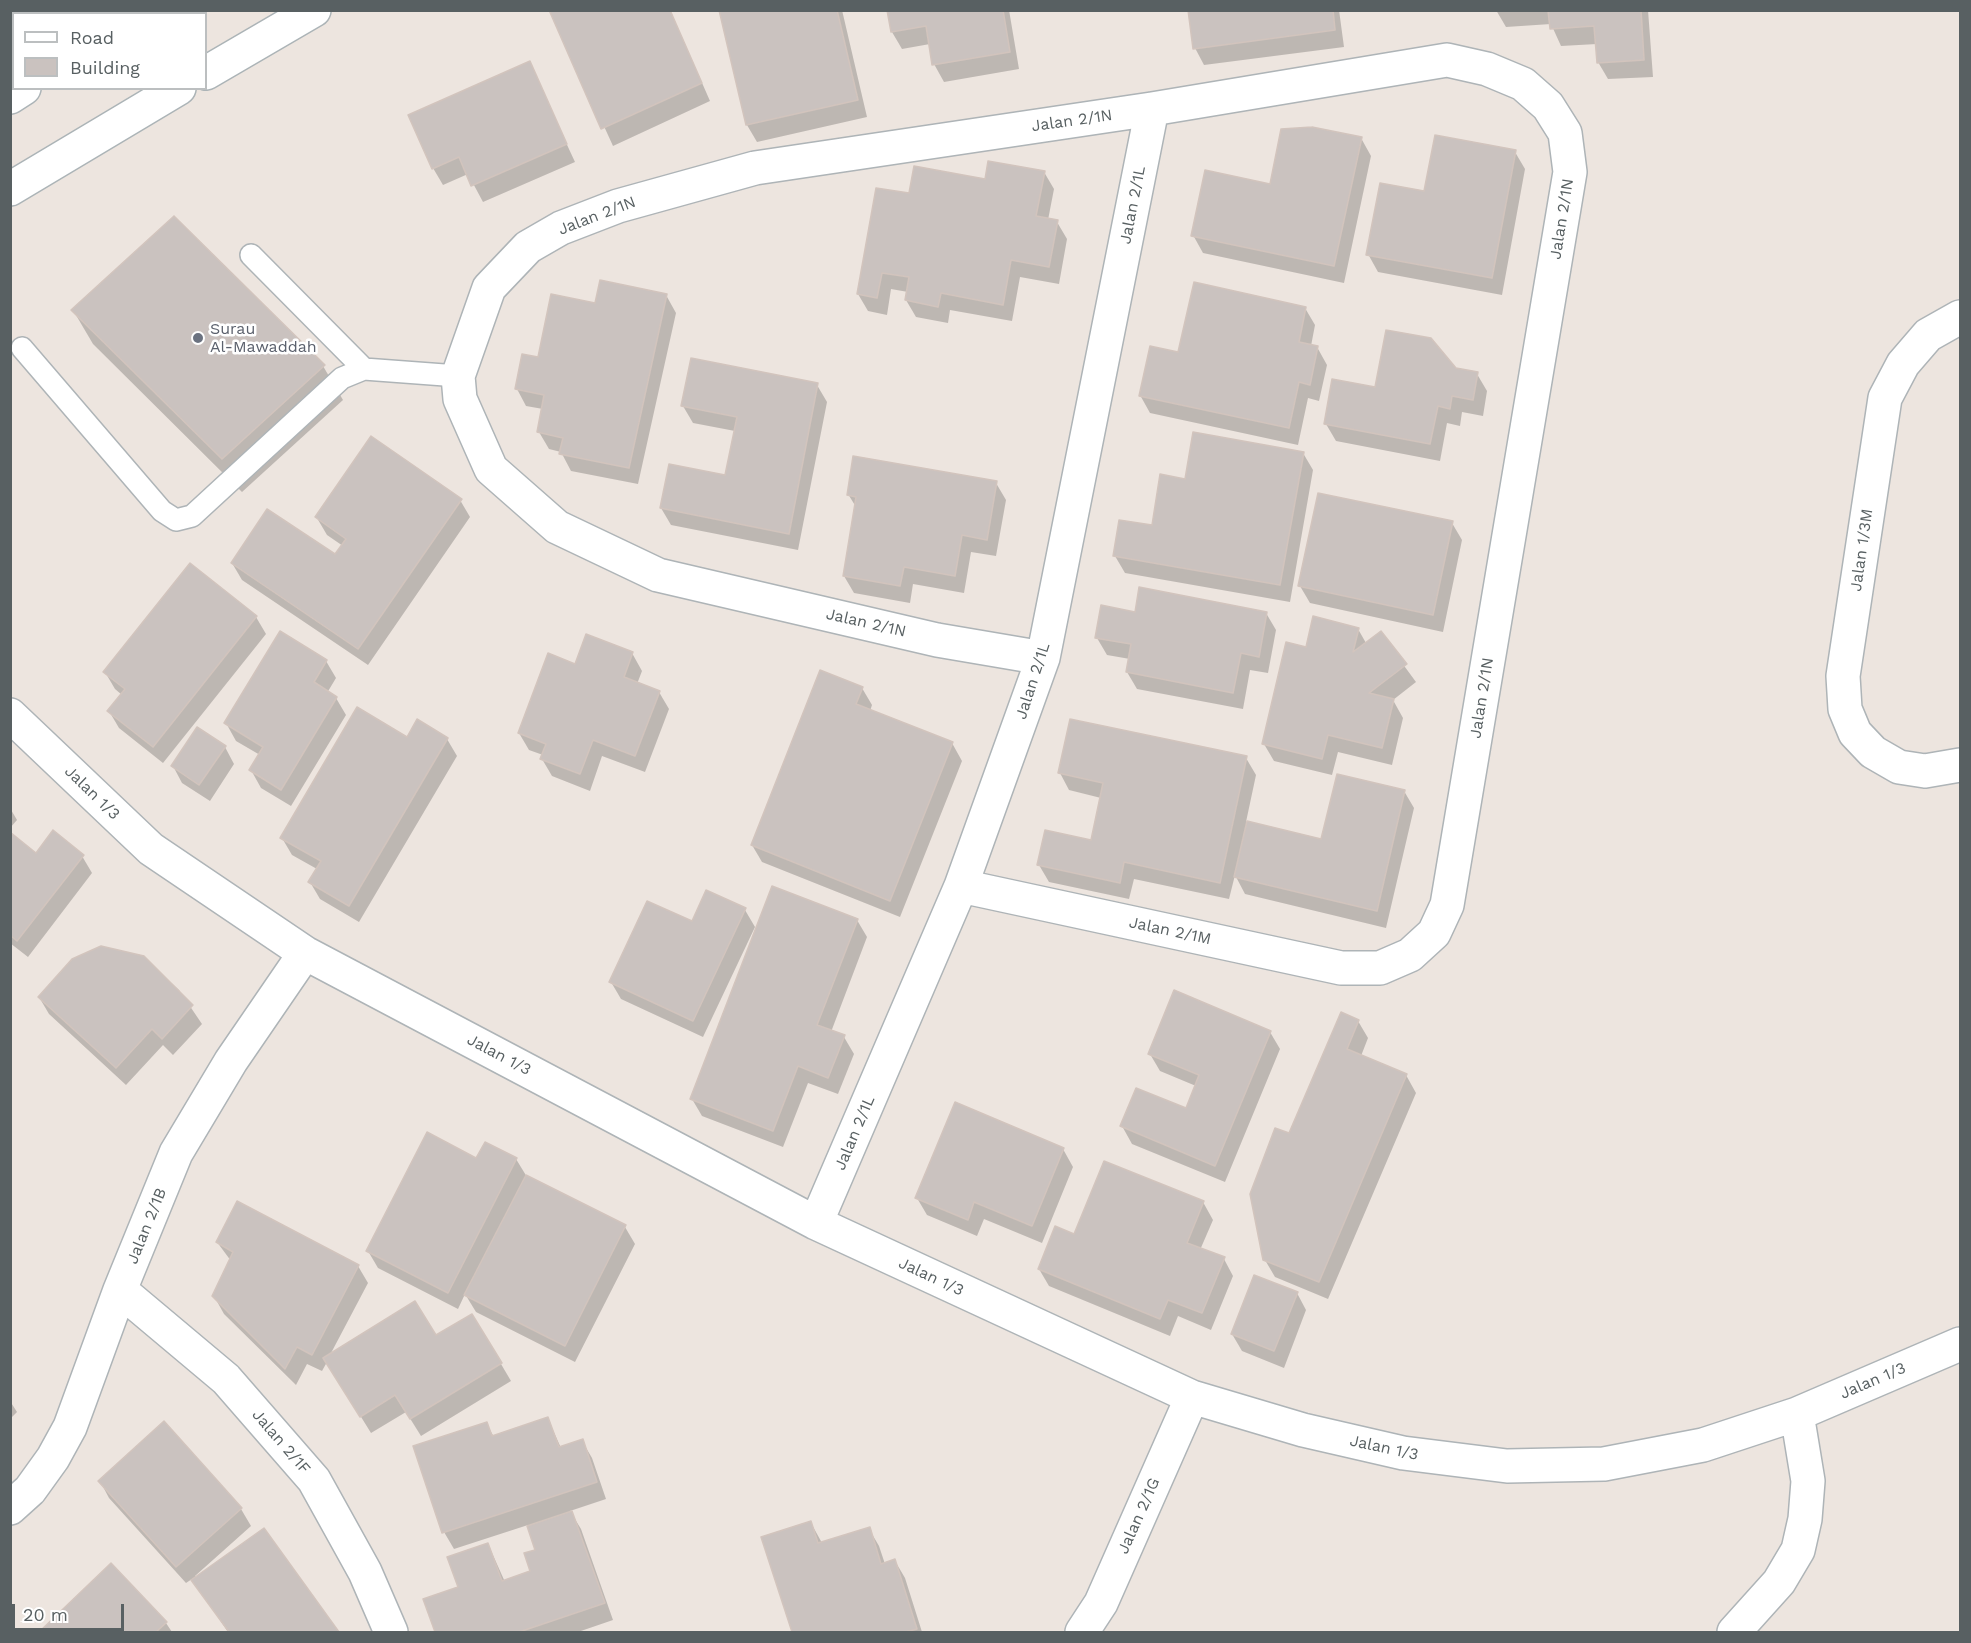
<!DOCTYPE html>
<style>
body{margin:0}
#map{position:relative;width:1971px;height:1643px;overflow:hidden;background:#ede5df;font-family:"Work Sans",sans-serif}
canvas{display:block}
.frame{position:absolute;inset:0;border:12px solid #586062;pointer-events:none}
.legend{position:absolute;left:12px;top:12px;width:195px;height:78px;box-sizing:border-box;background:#fff;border:2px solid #bcbfc0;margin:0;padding:8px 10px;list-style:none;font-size:18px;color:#586062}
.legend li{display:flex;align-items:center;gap:12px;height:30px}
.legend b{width:30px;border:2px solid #bcbfc0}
.scale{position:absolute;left:12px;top:1604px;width:112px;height:27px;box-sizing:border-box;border:3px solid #586062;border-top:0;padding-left:8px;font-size:18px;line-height:21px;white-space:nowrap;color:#586062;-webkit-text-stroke:4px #fff;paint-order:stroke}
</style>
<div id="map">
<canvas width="1971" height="1643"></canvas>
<div class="frame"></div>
<ul class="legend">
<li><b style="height:8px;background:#fff"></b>Road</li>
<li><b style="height:16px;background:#cac2bf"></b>Building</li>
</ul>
<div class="scale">20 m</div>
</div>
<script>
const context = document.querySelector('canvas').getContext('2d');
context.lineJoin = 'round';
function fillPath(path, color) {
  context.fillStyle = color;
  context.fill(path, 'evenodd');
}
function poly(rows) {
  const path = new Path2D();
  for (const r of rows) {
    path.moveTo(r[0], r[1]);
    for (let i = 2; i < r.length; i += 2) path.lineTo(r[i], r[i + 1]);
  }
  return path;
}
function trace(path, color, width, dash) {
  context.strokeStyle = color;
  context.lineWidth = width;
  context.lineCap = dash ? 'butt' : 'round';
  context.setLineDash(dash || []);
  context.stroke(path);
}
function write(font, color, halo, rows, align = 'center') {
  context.font = font + ' "Work Sans",sans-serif';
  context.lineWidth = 5;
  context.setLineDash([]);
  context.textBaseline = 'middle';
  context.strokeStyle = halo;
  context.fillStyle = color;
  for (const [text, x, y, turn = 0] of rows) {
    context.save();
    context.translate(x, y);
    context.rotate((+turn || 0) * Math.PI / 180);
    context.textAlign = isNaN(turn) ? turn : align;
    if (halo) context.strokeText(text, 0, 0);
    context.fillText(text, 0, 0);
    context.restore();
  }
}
fillPath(poly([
 [551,10,670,10,710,101,613,146],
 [720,10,842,10,867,117,757,142,747,125],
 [889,10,1009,10,1019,69,944,82,934,64,930,44,902,49,892,32],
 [1189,10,1339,10,1344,47,1204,65,1195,48],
 [1496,10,1648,10,1653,77,1608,79,1598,62,1597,44,1561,46,1551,24,1506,27],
 [529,63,575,162,483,202,468,174,443,185,433,168],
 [1361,138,1371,156,1344,283,1203,253,1193,235,1271,186],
 [1515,152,1525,169,1502,295,1378,272,1368,254],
 [1044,172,1054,189,1048,220,1057,222,1067,239,1059,284,1020,277,1012,321,950,310,948,323,916,317,906,300,908,292,891,289,887,315,868,311,858,294,910,195],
 [666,295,676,313,638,484,571,471,561,452,549,449,539,432,543,409,526,406,517,389,596,305],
 [1305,308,1315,325,1311,346,1317,347,1327,365,1319,401,1308,398,1298,445,1150,413,1140,395,1179,354],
 [73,310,323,366,343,400,242,492,93,344],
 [1455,370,1477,374,1487,391,1483,416,1462,412,1460,426,1447,423,1440,461,1336,441,1326,424,1376,389],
 [817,385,827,402,798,550,671,525,661,508,726,476,735,431,693,423,683,406],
 [1303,453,1313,470,1290,602,1125,573,1115,556,1153,527,1186,481],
 [996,483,1006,500,996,556,971,552,964,593,913,584,910,603,854,593,844,576,856,507,848,494],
 [460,500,470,517,368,665,242,580,232,563,336,556,343,546,327,535,317,518],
 [1452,523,1462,540,1443,632,1310,603,1300,586],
 [1266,613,1276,630,1268,673,1250,670,1243,709,1137,689,1127,672,1130,659,1107,655,1097,638,1136,614],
 [256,617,266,634,163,763,119,728,109,711,122,695,115,689,105,672],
 [1358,629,1366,643,1380,633,1416,682,1393,700,1403,718,1392,765,1338,752,1332,775,1274,761,1264,744,1308,649],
 [632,653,642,671,637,684,659,692,669,709,645,772,602,756,590,791,552,776,542,759,543,755,529,750,519,733,576,665],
 [326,661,336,678,327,693,336,698,346,715,291,806,261,788,251,770,260,755,236,741,226,723],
 [862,688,872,705,870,711,952,743,962,761,900,917,762,862,752,845],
 [407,739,447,739,457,756,359,922,320,899,310,882,317,869,292,855,282,838],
 [225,747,234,764,210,801,182,783,173,766],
 [1246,758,1256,775,1246,822,1322,841,1404,791,1414,808,1386,928,1245,894,1235,875,1229,899,1134,879,1129,899,1049,882,1039,865,1092,842,1101,798,1069,790,1060,773],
 [10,808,17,820,10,828],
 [10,834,36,855,82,856,92,873,28,957,10,943],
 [745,910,755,927,703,1037,621,999,611,982],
 [857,920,867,937,831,1032,844,1037,854,1054,838,1094,808,1083,783,1147,702,1116,692,1099],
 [143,957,179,990,202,1024,173,1055,163,1045,126,1085,49,1014,39,997],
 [1358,1021,1368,1038,1361,1056,1406,1075,1416,1093,1328,1299,1275,1277,1265,1260,1290,1135],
 [1270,1032,1280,1049,1225,1182,1132,1144,1122,1126,1186,1110,1196,1086,1160,1071,1150,1054],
 [956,1104,1063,1149,1073,1167,1042,1243,984,1219,977,1236,927,1215,917,1198],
 [516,1159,527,1177,625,1227,635,1244,575,1362,476,1312,465,1294,458,1309,378,1268,368,1251,477,1160],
 [1203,1202,1213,1220,1200,1250,1224,1259,1233,1276,1211,1330,1178,1316,1170,1336,1049,1286,1039,1269,1075,1235],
 [217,1242,358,1266,368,1283,330,1355,436,1337,501,1364,511,1381,421,1436,406,1412,371,1433,327,1362,322,1371,307,1364,296,1385,224,1314,214,1296,231,1261],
 [1297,1293,1306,1310,1284,1368,1242,1351,1232,1334],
 [10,1401,17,1412,10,1419],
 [548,1419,561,1448,582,1441,592,1458,606,1499,570,1511,581,1529,613,1620,578,1632,437,1632,425,1600,460,1588,488,1544,505,1582,532,1572,537,1550,528,1525,454,1549,444,1532,486,1423,494,1437],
 [164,1423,241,1509,251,1526,195,1576,196,1578,264,1530,338,1632,228,1632,192,1579,186,1583,109,1498,100,1481],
 [811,1523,822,1543,869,1529,879,1546,885,1564,895,1561,905,1578,922,1632,793,1632,763,1538],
 [111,1565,166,1623,172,1632,41,1632]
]), '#0003');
const building = poly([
 [549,10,670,10,702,83,601,129,549,10],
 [719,10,837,10,858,100,746,125,719,10],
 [887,10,1003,10,1010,52,932,65,926,26,891,32,887,10],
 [1188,10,1333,10,1335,30,1193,49,1188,10],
 [1548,10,1641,10,1644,60,1597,63,1594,26,1550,29,1548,10],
 [530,61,567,144,471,186,459,157,432,169,408,115,530,61],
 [1312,127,1362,137,1334,266,1191,236,1205,170,1270,184,1281,129,1312,127],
 [1435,135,1516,150,1492,278,1366,255,1380,183,1424,191,1435,135],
 [988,161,1045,171,1036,216,1058,220,1049,267,1011,260,1003,305,941,293,938,307,905,300,909,277,882,273,877,298,857,294,876,188,909,193,914,166,985,179,988,161],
 [174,216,325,365,222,459,71,310,174,216],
 [600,280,667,294,629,468,559,454,563,438,537,432,544,395,515,389,522,354,538,357,551,294,595,303,600,280],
 [1194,282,1306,307,1299,342,1318,346,1310,385,1299,382,1289,428,1139,396,1150,346,1178,352,1194,282],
 [1386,330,1431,338,1456,368,1478,372,1473,400,1452,396,1450,409,1438,406,1430,444,1324,424,1332,379,1375,387,1386,330],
 [691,358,818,383,789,534,660,508,669,464,725,475,737,417,681,406,691,358],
 [1193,432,1304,452,1280,585,1113,556,1119,520,1152,525,1160,474,1185,479,1193,432],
 [371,436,462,499,358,649,231,563,267,509,335,554,346,539,315,517,371,436],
 [853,456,997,481,987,540,962,535,955,576,904,567,900,586,843,576,856,497,847,495,853,456],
 [1318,493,1453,521,1433,615,1298,586,1318,493],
 [190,563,257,616,153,747,107,711,125,689,103,672,190,563],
 [1139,587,1267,612,1259,657,1241,653,1233,693,1126,672,1131,644,1095,638,1101,605,1135,612,1139,587],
 [1313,616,1359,628,1353,652,1381,631,1407,664,1369,693,1394,699,1382,748,1328,735,1322,759,1262,744,1286,642,1306,647,1313,616],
 [280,631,327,660,314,682,337,697,281,790,249,770,263,747,224,723,280,631],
 [586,634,633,652,624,677,660,691,635,756,593,740,580,774,540,759,546,744,518,733,548,653,575,664,586,634],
 [820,670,863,687,856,704,953,742,890,901,751,845,820,670],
 [357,707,407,737,417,719,448,738,349,906,308,882,321,861,280,838,357,707],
 [1070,719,1247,756,1220,883,1124,862,1120,883,1037,865,1045,830,1091,840,1103,783,1058,773,1070,719],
 [197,727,226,746,199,785,171,766,197,727],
 [1337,774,1405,790,1377,911,1234,877,1247,821,1321,839,1337,774],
 [53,830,84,855,17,941,10,935,10,832,36,853,53,830],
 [772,886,858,919,817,1025,845,1035,828,1078,798,1066,773,1131,690,1099,772,886],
 [706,890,746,908,693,1021,609,982,647,901,692,921,706,890],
 [101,946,144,956,193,1005,162,1039,152,1029,116,1068,38,997,72,959,101,946],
 [1174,990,1271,1031,1215,1166,1120,1126,1136,1088,1186,1108,1199,1075,1148,1054,1174,990],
 [1341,1012,1359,1020,1347,1049,1407,1074,1319,1282,1263,1260,1250,1194,1275,1128,1289,1133,1341,1012],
 [955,1102,1064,1148,1032,1226,974,1202,968,1220,915,1198,955,1102],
 [427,1132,476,1158,485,1142,517,1158,448,1293,366,1251,427,1132],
 [1104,1161,1204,1201,1187,1243,1225,1257,1202,1313,1168,1300,1160,1319,1038,1269,1055,1226,1074,1234,1104,1161],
 [526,1175,626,1225,565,1346,464,1295,526,1175],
 [237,1201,359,1265,312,1355,297,1347,285,1369,212,1296,233,1252,216,1242,237,1201],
 [1254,1275,1298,1292,1274,1351,1231,1334,1254,1275],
 [415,1301,436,1335,472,1314,502,1363,410,1419,395,1395,360,1417,323,1358,415,1301],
 [548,1417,559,1447,583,1439,597,1482,442,1533,413,1446,487,1422,492,1436,548,1417],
 [164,1421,242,1508,176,1567,98,1481,164,1421],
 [572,1511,605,1603,519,1632,435,1632,423,1599,458,1587,447,1557,488,1543,502,1581,530,1571,524,1553,535,1550,527,1526,572,1511],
 [811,1521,818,1543,870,1527,881,1564,895,1559,917,1629,906,1632,792,1632,761,1537,811,1521],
 [264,1528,339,1632,229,1632,191,1580,264,1528],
 [111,1563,167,1622,156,1632,39,1632,111,1563]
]);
fillPath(building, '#cac2bf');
trace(building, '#d2c4bd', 1.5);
const lane = poly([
 [251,255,364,369],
 [22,348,162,511,176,520,192,516,342,378,364,369,458,376]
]);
const street = poly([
 [1960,317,1928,335,1903,364,1885,398,1843,676,1845,709,1855,733,1873,752,1899,767,1925,771,1960,765],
 [10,715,151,849,305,953,816,1223,1192,1397,1303,1430,1403,1453,1507,1466,1604,1464,1703,1445,1797,1414,1960,1344],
 [961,886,1341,968,1380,968,1410,955,1434,933,1447,905,1570,172,1565,133,1548,106,1523,84,1487,69,1447,60,1152,109,755,168,618,206,561,228,528,247,489,288,458,376,460,399,491,469,557,527,658,575,937,640,1043,658],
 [816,1223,961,886,1043,658,1152,109],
 [120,1290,226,1379,314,1480,365,1572,391,1632],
 [10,1508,30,1490,53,1458,70,1427,120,1290,176,1153,231,1061,305,953],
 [1082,1632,1101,1603,1192,1397],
 [1734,1632,1779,1582,1798,1550,1805,1519,1808,1481,1797,1414]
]);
const secondary = poly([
 [146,14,151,10],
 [206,73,314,10],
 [10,97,24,88],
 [10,189,179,88]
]);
trace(lane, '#aeb4b7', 24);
trace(street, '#aeb4b7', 36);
trace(secondary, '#acb4b7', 36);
trace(lane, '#fff', 21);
trace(street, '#fff', 33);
trace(secondary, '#fff', 33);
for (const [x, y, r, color] of [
 [198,338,6,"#6b7280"]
]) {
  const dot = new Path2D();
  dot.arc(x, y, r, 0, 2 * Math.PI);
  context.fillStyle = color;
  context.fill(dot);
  trace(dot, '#fff', 2);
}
write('16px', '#586062', '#fff', [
 ["Jalan 2/1N",1072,121,-8],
 ["Jalan 2/1L",1133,205,-79],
 ["Jalan 2/1N",597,216,-21],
 ["Jalan 2/1N",1562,219,-81],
 ["Jalan 1/3M",1862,550,-82],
 ["Jalan 2/1N",866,623,13],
 ["Jalan 2/1L",1033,681,-72],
 ["Jalan 2/1N",1482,698,-81],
 ["Jalan 1/3",92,793,44],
 ["Jalan 2/1M",1170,931,12],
 ["Jalan 1/3",499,1055,28],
 ["Jalan 2/1L",855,1133,-67],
 ["Jalan 2/1B",147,1226,-68],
 ["Jalan 1/3",931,1277,25],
 ["Jalan 1/3",1873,1381,-23],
 ["Jalan 2/1F",281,1442,49],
 ["Jalan 1/3",1384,1448,12],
 ["Jalan 2/1G",1139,1516,-66]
]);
write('16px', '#5b616d', '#fff', [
 ["Surau",210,329],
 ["Al-Mawaddah",210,347]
], 'left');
</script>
